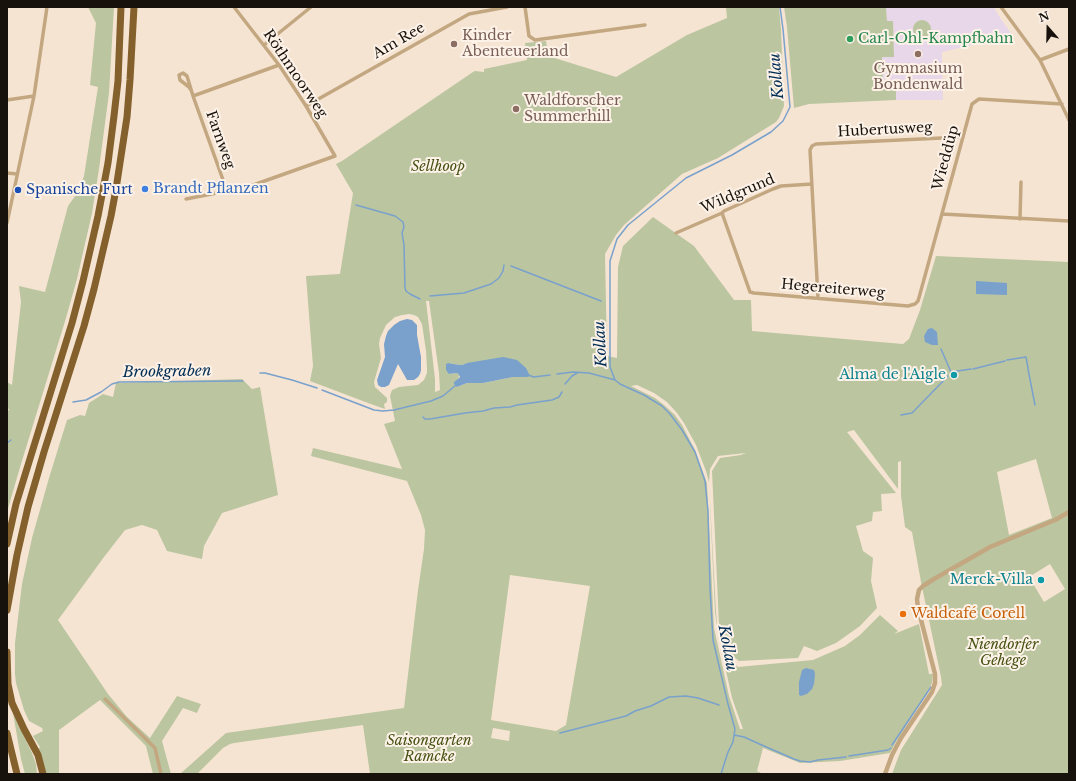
<!DOCTYPE html>
<meta charset="utf-8">
<style>
body{margin:0}
#map{position:relative;width:1076px;height:781px;overflow:hidden;background:#f6e4d3;font-family:"Libre Baskerville",serif}
canvas{display:block}
.frame{position:absolute;inset:0;border:8px solid #18120c;pointer-events:none}
.north{position:absolute;left:1028px;top:8px;width:40px;height:40px;-webkit-text-stroke:3px #fdf2e8;paint-order:stroke;rotate:340deg;font-size:11px;font-weight:700;line-height:16px;text-align:center;color:#18120c}
.north::after{content:'';display:block;margin:auto;width:14px;height:18px;background:#18120c;clip-path:polygon(50% 0,100% 100%,50% 72%,0 100%)}
</style>
<div id="map">
<canvas width="1076" height="781"></canvas>
<div class="frame"></div>
<div class="north">N</div>
</div>
<script>
const context = document.querySelector('canvas').getContext('2d');
context.lineJoin = 'round';
function fillPath(path, color) {
  context.fillStyle = color;
  context.fill(path, 'evenodd');
}
function poly(rows) {
  const path = new Path2D();
  for (const r of rows) {
    if (r.length === 3) {
      path.moveTo(r[0] + r[2], r[1]);
      path.arc(r[0], r[1], r[2], 0, 2 * Math.PI);
      continue;
    }
    path.moveTo(r[0], r[1]);
    for (let i = 2; i < r.length; i += 2) path.lineTo(r[i], r[i + 1]);
  }
  return path;
}
function trace(path, color, width, dash) {
  context.strokeStyle = color;
  context.lineWidth = width;
  context.lineCap = dash ? 'butt' : 'round';
  context.setLineDash(dash || []);
  context.stroke(path);
}
function write(font, color, halo, rows, align = 'center') {
  context.font = font + ' "Libre Baskerville",serif';
  context.lineWidth = 4;
  context.setLineDash([]);
  context.textBaseline = 'middle';
  context.strokeStyle = halo;
  context.fillStyle = color;
  for (const [text, x, y, turn = 0] of rows) {
    context.save();
    context.translate(x, y);
    context.rotate((+turn || 0) * Math.PI / 180);
    context.textAlign = isNaN(turn) ? turn : align;
    if (halo) context.strokeText(text, 0, 0);
    context.fillText(text, 0, 0);
    context.restore();
  }
}
fillPath(poly([
 [886,7,994,7,999,16,1013,36,942,52,943,100,896,100,896,88,883,88,882,57,894,56,893,21,887,21]
]), '#e8d7e8');
fillPath(poly([
 [88,7,114,7,109,93,99,169,92,213,77,279,66,318,21,464,7,512,7,414,9,409,7,408,7,382,12,385,21,302,19,286,45,292,68,206,78,192,84,176,98,87,90,85,96,23],
 [726,7,779,7,781,30,784,106,779,118,776,122,718,158,682,174,624,225,616,235,605,254,607,356,617,358,618,267,623,246,653,217,694,246,734,300,751,300,752,331,903,344,909,339,920,310,936,256,1069,262,1069,774,892,774,901,750,942,685,941,677,921,582,912,532,905,527,901,496,901,461,898,462,898,489,854,430,847,432,896,493,881,494,882,511,873,512,872,521,856,526,863,551,873,558,871,581,877,608,860,626,836,643,817,651,804,646,798,658,739,661,724,649,719,624,712,471,720,458,741,455,746,453,718,456,710,469,709,482,716,612,718,634,722,652,724,655,738,667,813,660,845,646,860,635,880,615,898,631,894,634,919,624,929,674,933,674,932,683,927,694,897,740,890,753,840,761,800,763,763,748,757,771,763,774,370,774,363,725,234,743,230,744,223,748,197,774,180,774,226,733,404,708,418,590,424,549,425,530,421,515,407,481,311,456,313,448,402,469,384,424,395,421,390,396,392,390,399,387,418,385,424,380,427,373,427,368,426,351,422,324,418,317,414,315,409,314,402,315,395,317,386,325,380,338,379,344,381,358,374,382,375,387,387,398,387,402,384,404,385,409,368,403,310,381,313,366,306,276,340,274,353,193,336,164,342,161,473,72,475,71,484,72,484,69,527,60,525,43,546,41,548,56,616,77,687,35,727,18],
 [426,301,429,301,439,373,440,390,435,392,435,379],
 [449,363,453,364,462,365,467,363,527,377,513,377,483,383,467,383,457,387,459,375,457,373,449,374],
 [637,385,654,393,667,402,677,413,684,423,696,445,706,471,709,482,715,612,718,634,732,698,743,729,740,729,729,696,714,628,707,483,695,450,682,425,675,415,664,405,655,398,631,386],
 [1036,459,1052,518,1009,535,997,472],
 [1050,564,1065,589,1044,602,1029,577],
 [510,575,590,586,566,725,556,731,491,720],
 [493,728,510,731,509,741,491,738],
 [784,7,886,7,887,21,893,21,894,57,882,57,883,88,896,88,896,100,809,104,794,108,787,27],
 [922,29,9],
 [242,379,252,389,260,387,278,495,222,513,204,546,202,559,167,551,157,530,142,525,125,530,104,557,58,620,108,694,127,717,150,738,177,696,201,704,197,713,183,708,162,741,171,774,153,774,146,746,100,700,59,730,59,774,46,774,38,749,40,747,33,736,43,731,42,728,29,721,24,710,16,683,15,674,15,643,22,584,32,538,49,478,67,420,80,415,85,416,89,403,103,394,113,397,116,383],
 [13,713,32,753,36,764,37,774,25,774,21,759]
]), '#bbc5a0');
fillPath(poly([
 [976,281,1007,283,1007,295,976,294],
 [407,319,412,320,417,325,417,335,421,357,421,370,420,374,418,377,414,380,407,380,398,364,389,385,385,387,381,387,378,385,377,380,385,357,384,344,386,336,388,331,394,325,400,321],
 [932,328,937,332,938,345,932,345,925,342,924,336,928,329],
 [503,357,517,360,526,368,530,376,527,377,513,377,483,383,467,383,457,387,454,384,454,382,458,379,460,377,459,375,457,373,449,374,446,370,446,364,449,363,453,364,462,365,467,363],
 [806,668,814,670,815,674,814,684,812,689,807,694,801,696,799,695,799,682,802,670]
]), '#79a1cc');
trace(poly([
 [356,205,395,216,403,222,404,227,402,233,404,245,405,288,406,291,410,294,420,299],
 [511,266,601,301],
 [430,296,464,293,491,284,499,278,503,271,504,265],
 [941,349,951,372,971,369],
 [1007,360,1026,357,1028,368],
 [973,369,1005,361],
 [1028,369,1035,405],
 [260,373,265,373,292,380,317,388],
 [557,374,573,372,589,373,615,380],
 [528,375,534,377,550,375],
 [565,384,572,376,577,373],
 [322,390,374,410,383,411,394,410,431,401,443,396,456,385],
 [73,402,86,400,101,392,112,384,119,382,243,381],
 [901,415,912,413,948,376],
 [423,417,425,419,430,419,465,413,483,411,494,408,510,407,517,405,552,400,559,397,562,392],
 [7,443,11,440],
 [560,733,626,716,635,711,651,706,669,697,686,696,698,698,719,705],
 [734,735,744,737,764,746,794,759,800,761,810,762,818,760,846,757],
 [892,745,931,687],
 [849,756,888,750,891,748],
 [721,774,728,752,733,742,735,729,728,704,713,640,710,588,708,511,705,481,695,452,682,430,670,414,662,406,644,395,620,384,615,380,610,367,610,261,617,239,628,225,686,178,732,155,771,132,783,121,790,107,783,29,780,7]
]), '#79a1cc', 1.5);
trace(poly([
 [525,7,529,36,535,40,645,25],
 [1001,7,1040,60,1069,120],
 [264,45,311,7],
 [1040,60,1069,49],
 [191,90,189,87,180,80,179,75,183,73,187,76,193,96,227,191],
 [193,96,279,65],
 [7,100,34,96],
 [306,106,469,14,507,7],
 [7,173,17,174],
 [186,199,227,191,242,189,335,156,306,106,279,65,234,7],
 [722,213,750,292,754,293,908,306,915,304,918,301,920,294,972,104,979,99,1062,104],
 [942,214,1069,221],
 [1020,219,1021,182],
 [7,223,34,96,47,7],
 [676,233,722,213,724,211,773,189,781,186,812,184],
 [818,298,810,150,812,146,816,144,963,137],
 [105,699,155,748,161,774]
]), '#c3a780', 3.5);
trace(poly([
 [885,774,892,755,901,738,932,692,935,683,935,674,918,608,917,599,919,590,923,586,934,579,990,547,1055,520,1069,512]
]), '#c3a780', 4.5);
trace(poly([
 [7,544,16,504,72,323,83,281,98,216,108,163,114,116,118,81,121,7],
 [7,610,17,555,28,507,44,452,84,326,94,289,111,216,116,189,127,117,130,80,134,7],
 [7,652,8,684,12,703,24,729,38,755,43,774],
 [7,733,17,774]
]), '#84612c', 7);
for (const [x, y, r, color] of [
 [850,39,4,"#2e9e5b"],
 [454,44,4,"#8d6e63"],
 [918,54,4,"#8d6e63"],
 [516,109,4,"#8d6e63"],
 [145,189,4,"#3f7fe0"],
 [18,190,4,"#1a4fb4"],
 [954,375,4,"#0f9aa8"],
 [1041,580,4,"#0f9aa8"],
 [903,614,4,"#e8710a"]
]) {
  const dot = new Path2D();
  dot.arc(x, y, r, 0, 2 * Math.PI);
  context.fillStyle = color;
  context.fill(dot);
  trace(dot, '#fdf2e8', 1.5);
}
write('14px', '#785e54', '#fdf2e8', [
 ["Kinder",462,36],
 ["Abenteuerland",462,52],
 ["Gymnasium",918,69,"center"],
 ["Bondenwald",918,85,"center"],
 ["Waldforscher",524,101],
 ["Summerhill",524,117]
], 'left');
write('14px', '#27864d', '#fdf2e8', [
 ["Carl-Ohl-Kampfbahn",858,39]
], 'left');
write('14px', '#18120c', '#fdf2e8', [
 ["Am Ree",399,41,-30],
 ["Röthmoorweg",295,74,56],
 ["Hubertusweg",885,130,-3],
 ["Farnweg",220,140,70],
 ["Wieddüp",946,158,-75],
 ["Wildgrund",738,194,-23],
 ["Hegereiterweg",833,289,5]
]);
write('italic 14px', '#455213', '#fdf2e8', [
 ["Sellhoop",438,167],
 ["Niendorfer",1003,645],
 ["Gehege",1003,661],
 ["Saisongarten",429,741],
 ["Ramcke",429,757]
]);
write('14px', '#366cbe', '#fdf2e8', [
 ["Brandt Pflanzen",153,189]
], 'left');
write('14px', '#164399', '#fdf2e8', [
 ["Spanische Furt",26,190]
], 'left');
write('14px', '#0d838f', '#fdf2e8', [
 ["Alma de l'Aigle",946,375],
 ["Merck-Villa",1033,580]
], 'right');
write('14px', '#c56008', '#fdf2e8', [
 ["Waldcafé Corell",911,614]
], 'left');
write('italic 15px', '#002d55', '#fdf2e8', [
 ["Kollau",777,76,-95],
 ["Kollau",601,344,-93],
 ["Brookgraben",167,372,-1],
 ["Kollau",727,648,79]
]);
</script>
